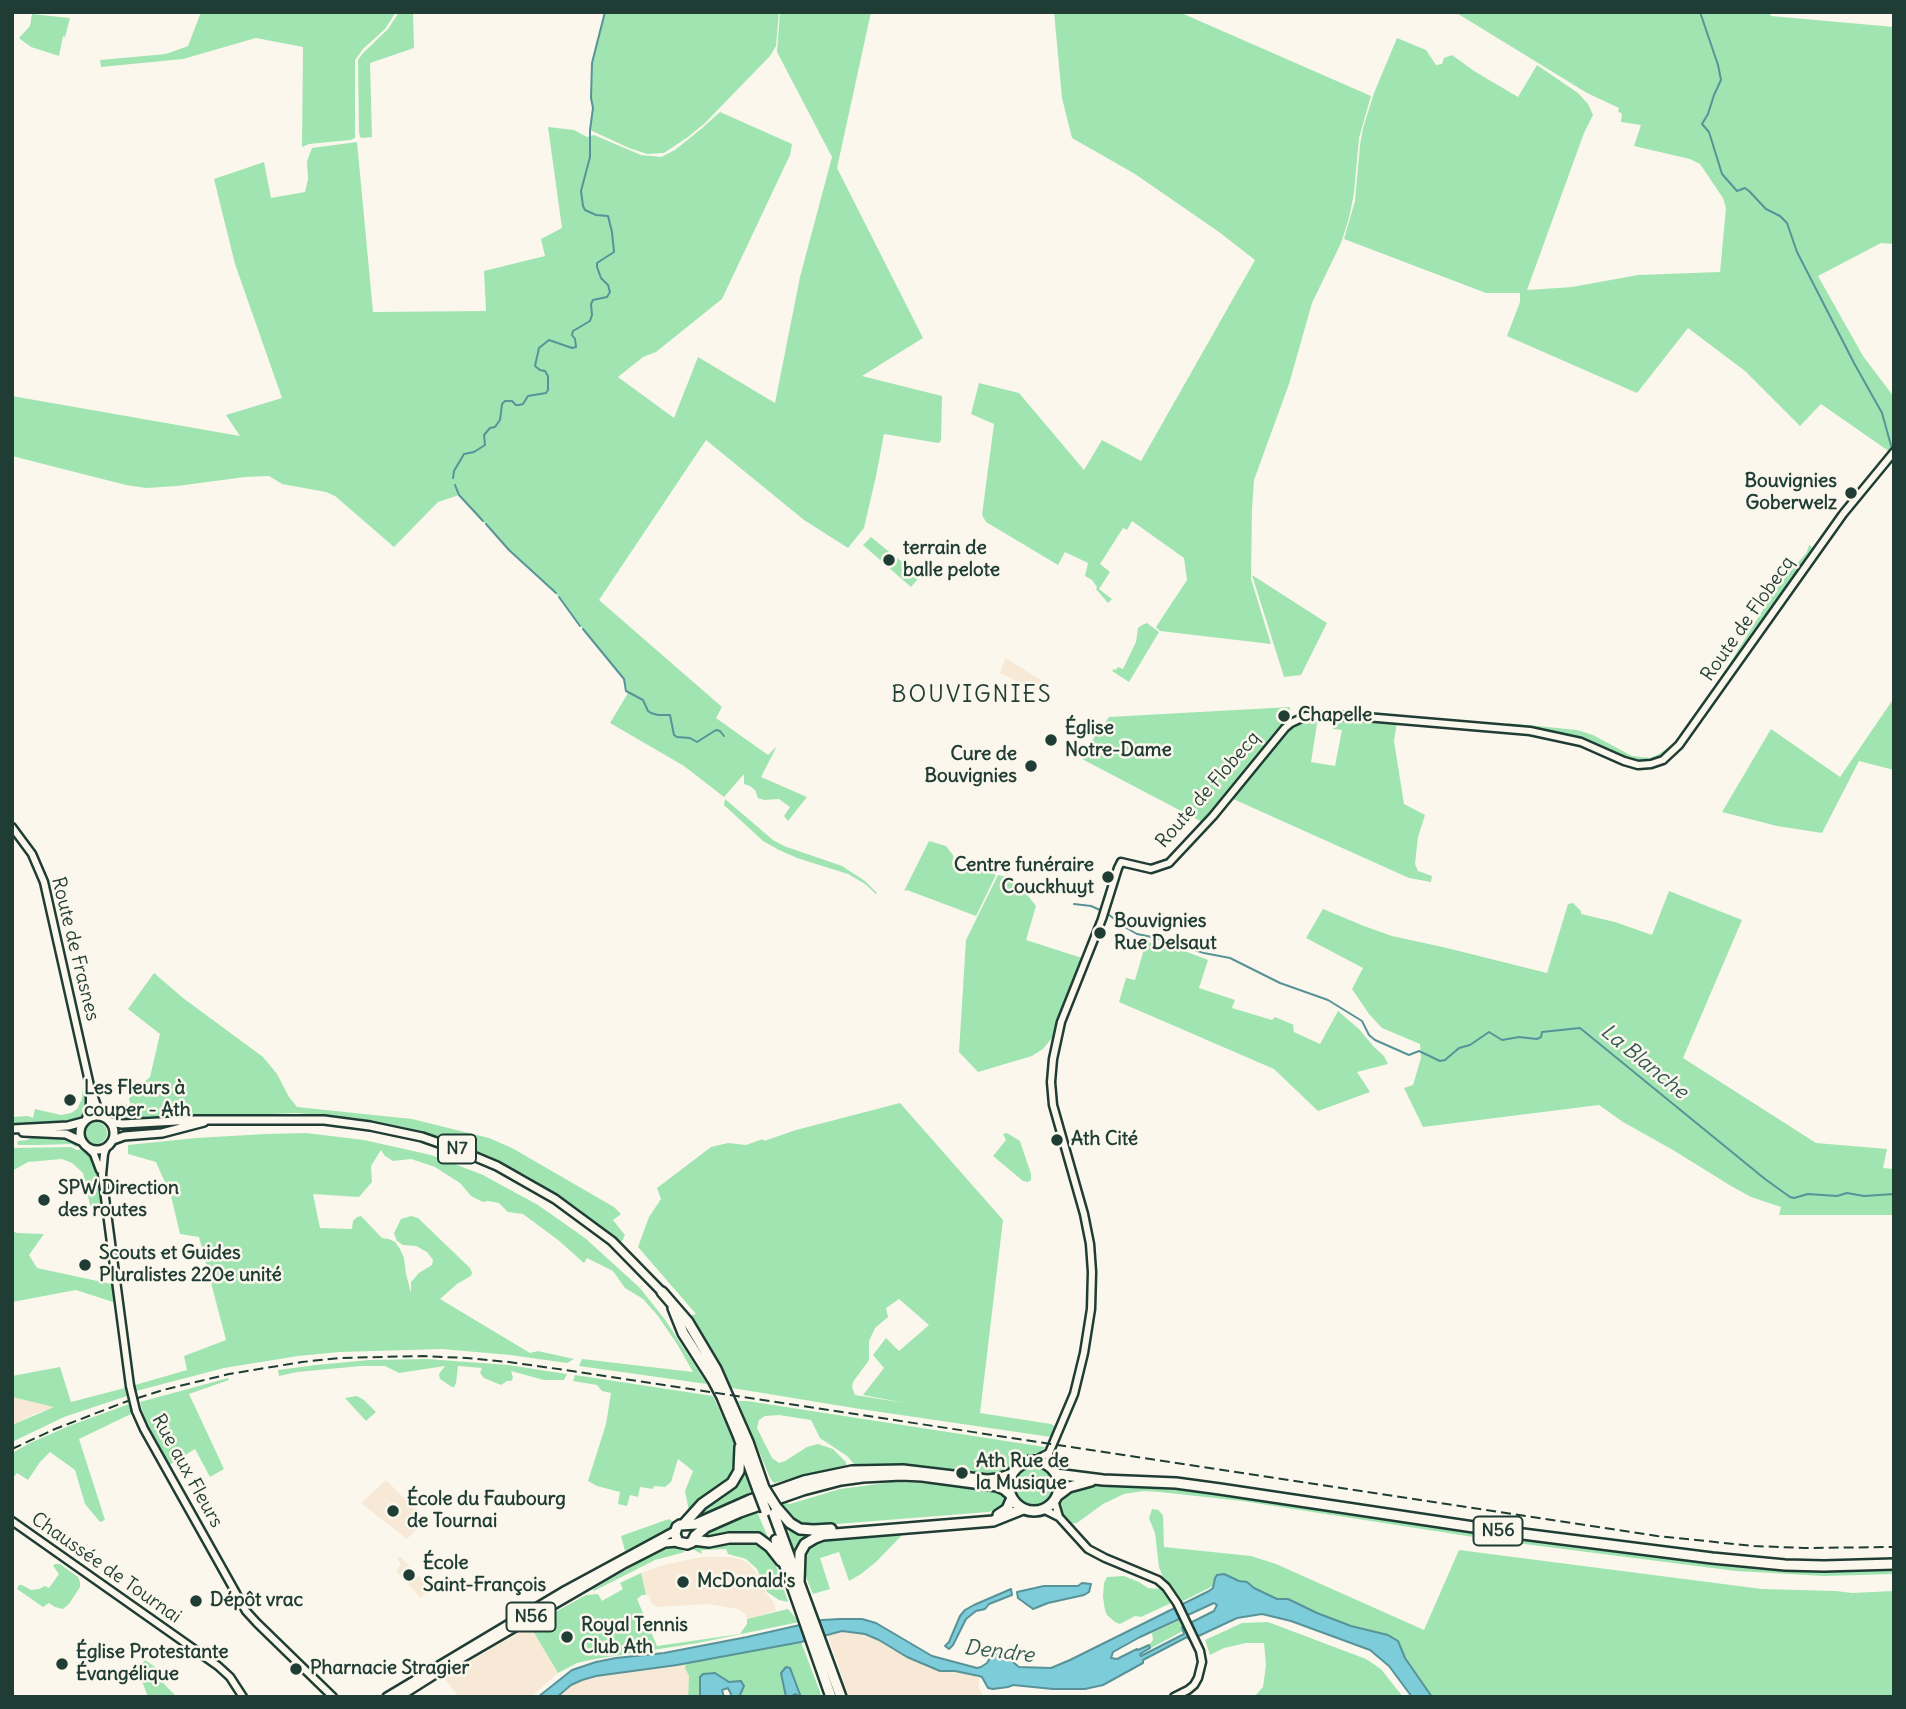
<!DOCTYPE html>
<meta charset="utf-8">
<style>
body{margin:0}
#map{position:relative;width:1906px;height:1709px;overflow:hidden;background:#fbf7ec;font-family:Delius,sans-serif}
canvas{display:block}
.frame{position:absolute;inset:0;border:14px solid #1f3d34;pointer-events:none}
</style>
<div id="map">
<canvas width="1906" height="1709"></canvas>
<div class="frame"></div>
</div>
<script>
const context = document.querySelector('canvas').getContext('2d');
context.lineJoin = 'round';
function fillPath(path, color) {
  context.fillStyle = color;
  context.fill(path, 'evenodd');
}
function poly(rows) {
  const path = new Path2D();
  for (const r of rows) {
    if (r.length === 3) {
      path.moveTo(r[0] + r[2], r[1]);
      path.arc(r[0], r[1], r[2], 0, 2 * Math.PI);
      continue;
    }
    path.moveTo(r[0], r[1]);
    for (let i = 2; i < r.length; i += 2) path.lineTo(r[i], r[i + 1]);
  }
  return path;
}
function trace(path, color, width, dash) {
  context.strokeStyle = color;
  context.lineWidth = width;
  context.lineCap = dash ? 'butt' : 'round';
  context.setLineDash(dash || []);
  context.stroke(path);
}
function write(font, color, halo, rows, align = 'center') {
  context.font = font + ' Delius,sans-serif';
  context.lineWidth = 5;
  context.setLineDash([]);
  context.textBaseline = 'middle';
  context.strokeStyle = halo;
  context.fillStyle = color;
  for (const [text, x, y, turn = 0] of rows) {
    context.save();
    context.translate(x, y);
    context.rotate((+turn || 0) * Math.PI / 180);
    context.textAlign = isNaN(turn) ? turn : align;
    if (halo) context.strokeText(text, 0, 0);
    context.fillText(text, 0, 0);
    context.restore();
  }
}
fillPath(poly([
 [1005,658,1041,680,1036,690,1000,673],
 [12,1397,56,1407,34,1414,12,1425],
 [386,1480,426,1520,407,1539,361,1503],
 [400,1556,431,1589,421,1598,396,1571,401,1564,397,1559],
 [703,1557,729,1557,740,1559,749,1564,757,1574,766,1593,773,1601,776,1611,747,1619,745,1614,738,1609,708,1604,657,1607,652,1604,649,1596,646,1595,641,1573,663,1565],
 [530,1626,558,1673,531,1697,459,1697,443,1677],
 [842,1631,865,1634,879,1640,907,1657,940,1671,952,1671,979,1676,979,1687,983,1697,849,1697,828,1636],
 [686,1663,685,1668,689,1676,688,1697,557,1697,571,1685,582,1680,606,1674]
]), '#f7e9d5');
fillPath(poly([
 [201,12,396,12,385,29,363,49,355,60,355,138,350,140,309,144,302,147,303,47,256,38,183,59,101,67,100,60,166,54,188,46],
 [399,12,413,12,414,48,370,63,372,137,363,138,360,137,359,132,358,60,363,53,388,29],
 [605,12,779,12,776,46,770,56,705,123,688,137,664,153,647,154,629,148,590,130,593,108,591,98,591,70],
 [780,12,871,12,837,168,923,338,862,376,942,396,941,440,939,443,884,434,876,476,864,528,848,548,804,520,706,440,599,600,722,707,716,718,768,755,777,746,761,777,807,797,788,821,784,816,790,807,779,799,764,800,758,798,755,790,750,786,744,784,744,774,724,797,684,766,610,723,628,693,624,679,583,629,559,597,509,550,459,495,438,502,394,547,335,496,326,492,282,484,269,476,245,477,177,486,146,488,126,485,12,456,12,396,240,436,226,415,282,398,235,264,214,179,264,162,271,198,305,192,308,179,307,161,312,148,357,142,373,312,486,311,484,271,545,256,541,239,562,228,548,127,574,130,587,137,594,135,641,155,661,157,675,150,701,129,720,112,792,144,790,155,722,299,656,352,643,357,618,377,674,418,698,357,775,403,800,277,832,157,777,52],
 [1054,12,1179,12,1371,96,1359,138,1354,193,1349,218,1341,243,1312,303,1289,384,1254,480,1252,509,1251,579,1271,644,1160,631,1156,627,1187,580,1184,558,1132,521,1127,530,1123,528,1100,564,1110,572,1099,589,1112,599,1108,603,1096,589,1097,587,1092,580,1085,576,1088,563,1065,552,1058,565,986,522,982,515,994,424,971,414,979,383,1019,393,1084,470,1102,440,1141,461,1255,260,1219,232,1135,174,1072,138,1062,98],
 [1455,12,1769,12,1771,16,1894,27,1894,244,1881,243,1818,276,1863,356,1894,397,1894,447,1890,452,1821,404,1800,426,1745,371,1688,328,1637,393,1507,336,1520,302,1520,293,1486,293,1344,239,1355,201,1360,145,1363,128,1374,93,1397,38,1426,50,1436,65,1442,64,1444,58,1452,55,1474,71,1518,97,1537,65,1578,93,1588,104,1593,115,1584,133,1527,290,1572,287,1638,275,1720,272,1726,208,1723,198,1700,164,1690,159,1634,146,1641,125,1621,122,1622,114,1618,111,1619,108,1587,93],
 [32,14,70,18,65,37,63,36,59,56,31,47,19,38,30,26],
 [871,537,898,559,922,574,911,587,863,545],
 [1809,545,1815,549,1681,739,1665,755,1654,761,1633,761,1577,738,1545,730,1507,726,1508,723,1577,730,1593,735,1632,756,1650,758,1659,754,1677,741,1710,695,1776,589,1807,552],
 [1252,575,1327,623,1301,675,1284,677],
 [1147,623,1159,632,1129,682,1112,671,1114,669,1116,670,1118,667,1123,669,1136,642,1138,628,1142,625],
 [1894,698,1894,770,1859,761,1822,833,1777,826,1722,812,1771,729,1840,777],
 [1290,707,1290,717,1204,823,1082,759,1089,745,1109,717],
 [1318,718,1311,762,1335,766,1342,730,1333,729,1336,719,1346,718,1397,722,1394,741,1404,804,1425,815,1418,837,1415,864,1418,871,1432,876,1431,882,1409,878,1231,798,1292,726,1306,719],
 [725,799,773,840,784,846,842,866,865,881,877,893,876,894,865,884,848,874,797,858,779,850,763,841,724,805],
 [929,841,946,846,953,855,954,860,961,867,984,870,996,875,976,916,907,890,904,891],
 [998,875,1012,878,1022,888,1036,906,1026,940,1082,958,1052,1038,1043,1049,1032,1056,978,1072,959,1052,966,940],
 [1669,891,1742,920,1683,1058,1816,1143,1887,1149,1883,1168,1894,1169,1894,1215,1779,1215,1781,1207,1751,1197,1731,1186,1673,1150,1623,1122,1599,1105,1423,1127,1404,1088,1413,1085,1421,1058,1420,1044,1382,1028,1369,1014,1352,989,1363,968,1306,938,1323,909,1364,926,1392,936,1447,948,1547,973,1568,904,1573,903,1581,911,1581,914,1615,922,1652,935],
 [1146,942,1174,947,1208,960,1199,988,1235,1000,1232,1008,1272,1020,1275,1017,1294,1025,1293,1026,1294,1032,1320,1044,1338,1011,1359,1029,1374,1047,1384,1056,1388,1064,1357,1072,1370,1092,1318,1111,1274,1069,1119,1002,1126,978,1135,980],
 [154,973,183,998,263,1057,277,1074,289,1097,297,1107,412,1119,489,1138,512,1148,614,1207,621,1214,613,1220,625,1235,621,1243,576,1207,527,1176,469,1148,403,1127,356,1118,296,1113,119,1120,114,1112,116,1107,120,1103,131,1106,129,1099,133,1092,150,1077,160,1034,128,1009],
 [83,1086,88,1103,85,1115,76,1122,70,1123,69,1120,12,1124,12,1117,28,1116,33,1118,35,1109,61,1115,71,1113,77,1109,82,1099],
 [900,1103,1003,1220,980,1413,1051,1424,1056,1427,1051,1437,860,1409,732,1388,689,1316,696,1314,638,1247,649,1217,661,1199,657,1188,711,1147,728,1143,746,1145,763,1139,764,1141,796,1130],
 [899,1299,929,1325,899,1351,886,1338,873,1355,884,1368,863,1395,905,1403,855,1395,852,1387,853,1382,869,1360,869,1341,875,1328,888,1317,886,1308],
 [96,1133,11],
 [181,1123,182,1125,169,1129,130,1132,127,1126],
 [306,1133,364,1140,431,1155,483,1175,538,1205,585,1238,640,1288,666,1321,707,1384,579,1366,582,1359,693,1372,677,1344,658,1316,643,1299,625,1288,613,1271,587,1258,584,1263,558,1240,523,1214,508,1212,499,1203,488,1201,483,1202,471,1196,460,1183,435,1167,411,1159,393,1161,385,1156,381,1150,371,1166,372,1182,359,1197,313,1194,320,1228,352,1229,353,1221,357,1217,361,1216,382,1238,389,1239,395,1242,400,1249,404,1258,406,1274,411,1293,411,1282,419,1273,432,1265,433,1260,427,1252,416,1246,403,1245,397,1241,394,1233,401,1219,411,1216,418,1218,470,1268,472,1273,471,1276,457,1284,440,1299,530,1353,538,1351,574,1359,567,1363,510,1355,442,1349,339,1352,298,1356,224,1368,136,1391,135,1385,187,1370,184,1356,226,1340,199,1237,180,1234,171,1196,156,1162,128,1154,128,1145,196,1138,266,1134],
 [1007,1133,1020,1141,1031,1174,1031,1180,1028,1182,1023,1181,993,1156,1006,1140,1003,1134],
 [36,1135,67,1135,75,1139,79,1145,76,1147,71,1144,39,1145,18,1145,17,1143,18,1141,27,1140],
 [71,1147,77,1150,84,1149,91,1155,94,1161,102,1210,96,1210,90,1205,83,1173,72,1163,62,1159,28,1162,12,1171,12,1148],
 [12,1231,17,1233,44,1234,29,1255,37,1268,116,1285,119,1304,76,1290,12,1302],
 [427,1359,508,1365,567,1374,564,1380,544,1380,511,1371,513,1378,511,1381,507,1381,501,1385,484,1378,480,1373,482,1368,458,1366,456,1383,454,1387,452,1387,440,1379,439,1374,445,1366,399,1373,385,1366,361,1366,297,1372,279,1376,278,1370,316,1365,369,1360],
 [60,1367,71,1402,125,1388,127,1396,64,1417,12,1442,12,1425,54,1407,12,1397,12,1376],
 [575,1375,713,1396,736,1446,738,1454,735,1471,727,1483,696,1503,689,1511,685,1491,693,1471,678,1459,671,1482,665,1487,654,1486,653,1489,640,1487,638,1497,630,1495,627,1506,618,1504,620,1492,597,1486,588,1481,606,1424,611,1393,602,1391,597,1385,573,1381],
 [228,1378,229,1380,189,1394,224,1469,210,1477,195,1449,166,1467,150,1438,140,1402],
 [357,1396,364,1400,376,1412,366,1421,345,1398],
 [738,1401,747,1401,1045,1447,1041,1452,1021,1458,1008,1469,993,1475,983,1475,894,1464,854,1464,847,1456,820,1438,811,1420,779,1415,765,1416,759,1420,757,1428,772,1458,779,1463,785,1461,807,1447,818,1444,833,1449,846,1462,846,1465,774,1483,770,1478],
 [129,1404,133,1413,79,1439,105,1520,100,1522,85,1504,75,1470,50,1452,40,1462,28,1480,17,1473,12,1479,12,1453,30,1443,69,1426],
 [742,1464,751,1492,692,1522,694,1514,728,1490],
 [1034,1486,20],
 [893,1482,938,1484,998,1491,1004,1495,1005,1503,997,1510,988,1512,811,1526,801,1526,794,1522,779,1506,786,1503,790,1504,840,1489],
 [1092,1484,1093,1486,1163,1488,1224,1495,1488,1535,1745,1568,1829,1572,1894,1569,1894,1574,1824,1576,1736,1571,1493,1540,1242,1501,1160,1492,1143,1491,1124,1494,1103,1504,1077,1523,1069,1524,1060,1512,1059,1505,1062,1498,1068,1492],
 [1152,1509,1158,1510,1163,1515,1164,1547,1251,1556,1276,1564,1424,1630,1459,1550,1762,1589,1836,1591,1852,1593,1894,1591,1894,1697,1432,1697,1405,1658,1398,1641,1388,1635,1351,1626,1317,1613,1288,1599,1277,1599,1254,1588,1247,1582,1239,1581,1224,1574,1217,1575,1215,1578,1213,1586,1183,1601,1163,1577,1159,1567,1155,1533,1149,1518],
 [757,1512,771,1544,763,1539,697,1539,718,1526],
 [669,1519,675,1523,673,1529,625,1551,621,1536],
 [787,1526,812,1534,796,1551,794,1551],
 [903,1534,876,1562,861,1574,849,1581,839,1552,820,1558,830,1589,813,1594,807,1580,802,1560,804,1551,815,1541],
 [727,1541,756,1541,766,1548,775,1563,788,1602,779,1600,767,1592,757,1569,746,1559,728,1554,726,1549,701,1550,702,1554,694,1550,691,1547,712,1545],
 [671,1546,677,1547,685,1552,655,1560,594,1591,593,1589,652,1555],
 [55,1564,60,1564,78,1577,80,1582,80,1587,69,1604,63,1609,55,1607,49,1603,43,1607,17,1589,19,1585,22,1585,31,1590,39,1589,45,1586,49,1588,59,1574,53,1566],
 [641,1573,646,1595,642,1595,637,1599,657,1646,740,1634,747,1624,747,1619,788,1609,799,1622,698,1643,595,1659,577,1663,558,1673,530,1626,586,1595,598,1594,602,1601,623,1589,620,1583],
 [1124,1576,1139,1582,1148,1588,1161,1589,1171,1603,1141,1617,1135,1616,1120,1624,1115,1622,1107,1615,1105,1610,1103,1597,1104,1583,1107,1577],
 [1180,1620,1183,1631,1151,1648,1149,1645,1153,1640,1152,1633],
 [1268,1622,1366,1659,1381,1669,1403,1697,1254,1697,1263,1687,1266,1665,1264,1643,1246,1643,1224,1648,1210,1655,1205,1640,1242,1623],
 [801,1642,822,1697,739,1697,744,1686,726,1681,715,1673,700,1677,700,1697,688,1697,689,1676,685,1668,686,1663],
 [145,1660,158,1669,164,1684,177,1697,148,1697,140,1676,139,1667]
]), '#a0e5b1');
const water = poly([
 [1224,1574,1239,1581,1247,1582,1254,1588,1277,1599,1288,1599,1317,1613,1351,1626,1388,1635,1398,1641,1405,1658,1432,1697,1412,1697,1389,1666,1370,1650,1291,1621,1262,1614,1237,1618,1190,1640,1187,1637,1143,1660,1143,1663,1103,1685,1085,1689,1053,1689,1013,1685,1008,1687,993,1689,988,1688,982,1677,979,1676,955,1671,940,1671,907,1657,879,1640,865,1634,842,1631,801,1642,677,1665,596,1676,582,1680,571,1685,557,1697,538,1697,572,1670,596,1662,616,1658,664,1653,747,1637,822,1620,840,1619,862,1619,876,1623,932,1656,977,1668,981,1667,987,1663,993,1653,1008,1658,1019,1667,1051,1668,1070,1660,1209,1591,1213,1588,1215,1578,1217,1575,1224,1574],
 [1214,1603,1217,1605,1214,1611,1182,1627,1184,1634,1141,1656,1140,1654,1150,1648,1149,1645,1138,1650,1137,1649,1117,1659,1111,1658,1113,1652,1140,1637,1214,1603],
 [1082,1583,1091,1584,1089,1592,1084,1595,1048,1603,1033,1609,1018,1598,1017,1592,1044,1586,1078,1586,1082,1583],
 [1011,1589,1012,1595,989,1604,985,1609,976,1611,966,1619,953,1645,949,1649,945,1646,949,1642,960,1616,965,1610,974,1605,1011,1589],
 [786,1667,790,1668,801,1697,795,1694,790,1697,786,1697,781,1673,786,1667],
 [715,1673,729,1682,741,1681,744,1686,739,1697,730,1697,731,1694,728,1688,722,1690,724,1697,700,1697,700,1677,703,1674,715,1673]
]);
fillPath(water, '#7dccda');
trace(water, '#579398', 2);
trace(poly([
 [1700,12,1718,65,1721,80,1714,95,1708,114,1702,124,1709,132,1722,174,1737,191,1745,188,1749,191,1766,209,1780,216,1787,223,1797,252,1854,363,1882,413,1892,449],
 [453,478,454,471,464,454,474,452,485,445,484,435,490,428,495,427,500,420,502,404,505,401,512,401,516,405,519,405,523,404,528,396,546,393,548,390,548,376,545,371,540,370,535,366,539,348,549,340,572,348,576,347,575,339,572,335,573,331,590,321,592,315,591,304,593,300,607,297,610,292,608,285,601,278,597,267,597,263,614,252,612,232,608,216,596,215,585,210,583,206,581,191,590,157,590,130,593,108,591,98,592,63,605,12],
 [455,485,459,495,483,521],
 [486,524,509,550,556,593],
 [559,597,580,626],
 [583,629,624,679,626,691,643,700,648,711,651,713,658,715,670,715,674,735,677,737,690,738,697,742,716,730,720,731,724,736],
 [1074,904,1091,906,1100,910],
 [1108,914,1123,926,1137,934,1157,938,1204,953,1230,958,1280,983,1328,1000,1362,1021,1369,1035,1375,1040,1409,1055,1419,1051,1440,1061,1445,1060,1459,1048,1470,1045,1489,1032,1502,1040,1519,1037,1537,1039,1541,1037,1542,1032,1580,1028,1765,1179,1790,1197,1794,1198,1808,1194,1837,1196,1847,1193,1864,1196,1894,1194]
]), '#579398', 2);
const secondary = poly([
 [12,827,32,854,44,882,90,1086,98,1109,104,1117],
 [86,1119,90,1107,90,1092],
 [88,1148,94,1154,100,1170],
 [106,1148,104,1154,102,1175,130,1386],
 [136,1411,144,1429,246,1611,257,1623,333,1697],
 [1034,1461,1049,1453],
 [1053,1469,1049,1463,1049,1453,1074,1394,1084,1353,1091,1309,1092,1272,1090,1244,1084,1214,1053,1105,1051,1082,1053,1059,1061,1022,1102,919,1118,868,1121,862,1151,869,1169,863,1213,816,1285,728,1291,723,1306,716,1354,716,1530,731,1581,742,1624,761,1638,765,1651,764,1663,760,1679,745,1843,514,1894,452],
 [1054,1500,1059,1517,1088,1549,1105,1558,1158,1580,1166,1587,1177,1603,1200,1651,1202,1662,1198,1678,1194,1685,1188,1690,1174,1697],
 [1043,1509,1059,1517],
 [12,1521,218,1666,230,1677,243,1697]
]);
const primary = poly([
 [97,1133,17],
 [110,1122,122,1124,195,1120,324,1120,370,1126,422,1137,459,1150,497,1166,555,1199,612,1241,662,1292],
 [12,1129,68,1126,83,1122],
 [23,1132,66,1134,81,1141],
 [113,1140,124,1136,162,1133,204,1122],
 [387,1697,566,1590,675,1531],
 [399,1697,448,1666,622,1565,665,1543,678,1542]
]);
const highway = poly([
 [662,1292,688,1322,716,1369,748,1442,764,1488],
 [673,1308,683,1333,713,1380,722,1397,738,1435,758,1490],
 [1034,1486,25],
 [1056,1474,1103,1480,1176,1483,1220,1489,1507,1532,1712,1558,1785,1565,1824,1566,1894,1564],
 [1010,1494,1004,1489,997,1486,922,1476,901,1475,863,1477,841,1480,803,1490,740,1512,706,1527,695,1536,692,1542,687,1544,678,1542,675,1534,677,1527,680,1525,696,1524,750,1500,804,1481,852,1471,903,1470,987,1480,998,1479,1012,1474],
 [1057,1496,1069,1487,1091,1481],
 [776,1507,790,1523,800,1529,813,1530,831,1529],
 [772,1509,841,1697],
 [998,1515,1007,1509,1012,1498],
 [684,1524,702,1504,732,1483,739,1471,740,1447],
 [693,1540,709,1542,729,1538,758,1538,770,1547,781,1561],
 [776,1540,831,1697],
 [799,1582,800,1553,805,1544,815,1538,823,1535,993,1521,1023,1509]
]);
trace(secondary, '#1f3d34', 11);
trace(primary, '#1f3d34', 12);
trace(highway, '#1f3d34', 14);
trace(secondary, '#fbf7ec', 6);
trace(primary, '#fbf7ec', 7);
trace(highway, '#fbf7ec', 9);
trace(poly([
 [12,1449,55,1429,125,1402,163,1390,229,1374,302,1362,339,1358,423,1356,466,1358,509,1362,565,1370,1657,1536,1754,1546,1804,1548,1894,1547]
]), '#1f3d34', 2, [10, 5]);
const secondaryBridge = poly([
 [130,1386,136,1411]
]);
const highwayBridge = poly([
 [764,1488,776,1507],
 [758,1490,766,1511]
]);
trace(secondaryBridge, '#1f3d34', 11, []);
trace(highwayBridge, '#1f3d34', 14, []);
trace(secondaryBridge, '#fbf7ec', 6);
trace(highwayBridge, '#fbf7ec', 9);
for (const [x, y, r, color] of [
 [1851,493,7,"#1f3d34"],
 [889,560,7,"#1f3d34"],
 [1284,716,7,"#1f3d34"],
 [1051,740,7,"#1f3d34"],
 [1031,766,7,"#1f3d34"],
 [1108,877,7,"#1f3d34"],
 [1100,933,7,"#1f3d34"],
 [70,1100,7,"#1f3d34"],
 [1057,1140,7,"#1f3d34"],
 [44,1200,7,"#1f3d34"],
 [85,1265,7,"#1f3d34"],
 [962,1473,7,"#1f3d34"],
 [393,1511,7,"#1f3d34"],
 [409,1575,7,"#1f3d34"],
 [683,1582,7,"#1f3d34"],
 [196,1601,7,"#1f3d34"],
 [567,1637,7,"#1f3d34"],
 [62,1664,7,"#1f3d34"],
 [296,1669,7,"#1f3d34"]
]) {
  const dot = new Path2D();
  dot.arc(x, y, r, 0, 2 * Math.PI);
  context.fillStyle = color;
  context.fill(dot);
  trace(dot, '#fbf7ec', 2.5);
}
for (const [x, y, w] of [
 [457,1149,38],
 [1498,1531,49],
 [531,1617,49]
]) {
  const box = new Path2D();
  box.roundRect(x - w / 2, y - 14.5, w, 29, 5);
  context.fillStyle = '#fbf7ec';
  context.fill(box);
  trace(box, '#1f3d34', 2);
}
write('bold 18px', '#1f3d34', null, [
 ["N7",457,1149],
 ["N56",1498,1531],
 ["N56",531,1617]
]);
write('bold 19px', '#1f3d34', '#fbf7ec', [
 ["Bouvignies",1837,482,"right"],
 ["Goberwelz",1837,504,"right"],
 ["terrain de",903,549],
 ["balle pelote",903,571],
 ["Chapelle",1298,716],
 ["Église",1065,729],
 ["Notre-Dame",1065,751],
 ["Cure de",1017,755,"right"],
 ["Bouvignies",1017,777,"right"],
 ["Centre funéraire",1094,866,"right"],
 ["Couckhuyt",1094,888,"right"],
 ["Bouvignies",1114,922],
 ["Rue Delsaut",1114,944],
 ["Les Fleurs à",84,1089],
 ["couper - Ath",84,1111],
 ["Ath Cité",1071,1140],
 ["SPW Direction",58,1189],
 ["des routes",58,1211],
 ["Scouts et Guides",99,1254],
 ["Pluralistes 220e unité",99,1276],
 ["Ath Rue de",976,1462],
 ["la Musique",976,1484],
 ["École du Faubourg",407,1500],
 ["de Tournai",407,1522],
 ["École",423,1564],
 ["Saint-François",423,1586],
 ["McDonald's",697,1582],
 ["Dépôt vrac",210,1601],
 ["Royal Tennis",581,1626],
 ["Club Ath",581,1648],
 ["Église Protestante",76,1653],
 ["Évangélique",76,1675],
 ["Pharnacie Stragier",310,1669]
], 'left');
write('19px', '#1f3d34', '#fbf7ec', [
 ["Route de Flobecq",1748,619,-55],
 ["Route de Flobecq",1208,790,-49],
 ["Route de Frasnes",75,949,76],
 ["Rue aux Fleurs",187,1471,61],
 ["Chaussée de Tournai",106,1568,35]
]);
write('italic 21px', '#325a55', '#fbf7ec', [
 ["La Blanche",1644,1062,39],
 ["Dendre",999,1652,7]
]);
context.letterSpacing = '2px';
write('23px', '#1f3d34', '#fbf7ec', [
 ["BOUVIGNIES",972,695]
]);
context.letterSpacing = '0px';
</script>
